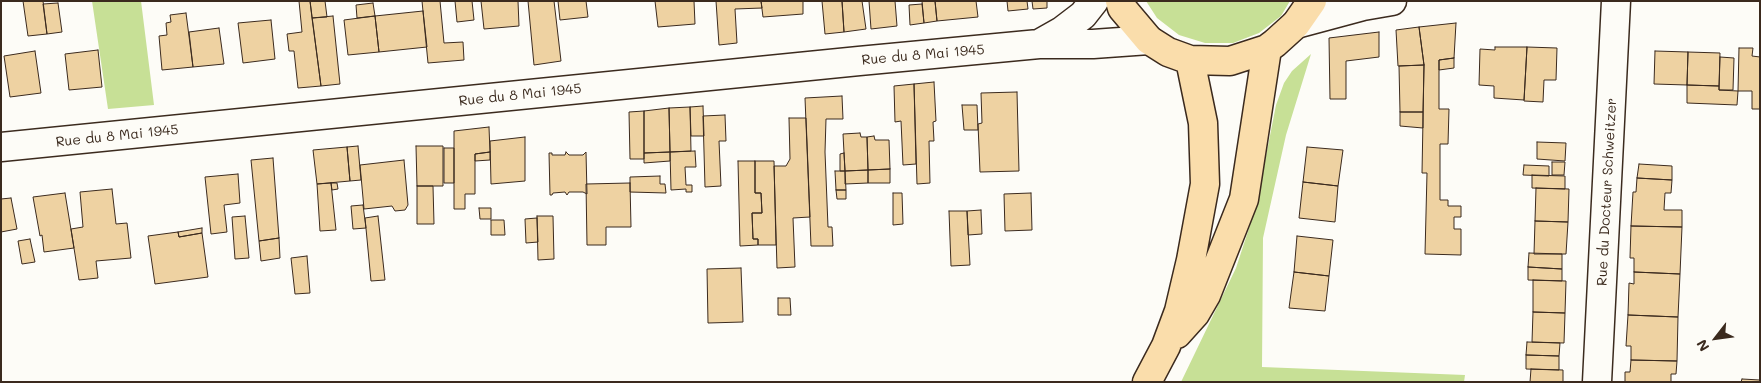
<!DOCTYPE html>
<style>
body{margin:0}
#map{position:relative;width:1761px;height:383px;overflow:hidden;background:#fdfcf7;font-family:Mali,sans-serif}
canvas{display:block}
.frame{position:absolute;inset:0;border:2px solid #3b2a1e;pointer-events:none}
.north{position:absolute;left:1691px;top:313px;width:50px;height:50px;-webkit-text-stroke:4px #fdfcf7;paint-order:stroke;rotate:240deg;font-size:14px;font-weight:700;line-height:20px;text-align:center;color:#3b2a1e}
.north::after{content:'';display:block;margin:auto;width:18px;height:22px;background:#3b2a1e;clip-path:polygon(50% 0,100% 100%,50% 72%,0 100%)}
</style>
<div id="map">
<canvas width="1761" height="383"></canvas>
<div class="frame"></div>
<div class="north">N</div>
</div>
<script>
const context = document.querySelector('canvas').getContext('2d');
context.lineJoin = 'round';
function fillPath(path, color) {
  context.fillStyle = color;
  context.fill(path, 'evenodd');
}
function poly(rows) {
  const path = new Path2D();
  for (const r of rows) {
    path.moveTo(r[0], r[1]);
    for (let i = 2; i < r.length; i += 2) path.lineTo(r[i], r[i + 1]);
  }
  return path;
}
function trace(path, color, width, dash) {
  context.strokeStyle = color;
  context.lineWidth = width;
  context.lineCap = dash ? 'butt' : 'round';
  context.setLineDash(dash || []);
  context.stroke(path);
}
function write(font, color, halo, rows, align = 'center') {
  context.font = font + ' Mali,sans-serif';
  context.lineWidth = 5;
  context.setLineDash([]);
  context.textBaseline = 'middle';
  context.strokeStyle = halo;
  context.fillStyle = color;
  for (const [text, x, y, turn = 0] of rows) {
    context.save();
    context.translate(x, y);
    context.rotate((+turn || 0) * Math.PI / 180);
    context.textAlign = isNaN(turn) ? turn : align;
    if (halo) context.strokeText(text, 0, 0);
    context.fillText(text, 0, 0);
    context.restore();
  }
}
fillPath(poly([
 [92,1,141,1,154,105,108,109],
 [1146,1,1290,1,1281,16,1259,33,1233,43,1205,43,1179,35,1157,18],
 [1311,54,1286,135,1263,238,1262,367,1465,375,1464,382,1181,382,1236,268,1256,207,1276,105,1284,83,1292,71]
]), '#c7e096');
const building = poly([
 [23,1,43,1,47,34,28,36,23,1],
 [299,1,310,1,321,86,298,88,294,51,289,51,287,34,302,32,299,1],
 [310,1,325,1,327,17,312,18,310,1],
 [422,1,440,1,444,43,463,42,464,60,428,63,422,1],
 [455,1,472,1,474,20,457,22,455,1],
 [481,1,518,1,519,26,484,29,481,1],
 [528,1,554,1,561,61,534,65,528,1],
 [558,1,586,1,588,17,560,20,558,1],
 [655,1,694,1,695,24,658,27,655,1],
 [716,1,761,1,762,8,735,9,737,43,719,45,716,1],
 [761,1,803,1,803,14,763,17,761,1],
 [822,1,842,1,844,32,825,34,822,1],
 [842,1,862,1,866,29,844,32,842,1],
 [869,1,895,1,897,26,871,29,869,1],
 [922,1,935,1,937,21,924,23,922,1],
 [935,1,976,1,978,17,937,21,935,1],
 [1007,1,1027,1,1028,9,1008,11,1007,1],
 [1032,1,1047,1,1047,8,1033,9,1032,1],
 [58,3,62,32,47,34,43,4,58,3],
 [373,3,375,16,357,18,356,5,373,3],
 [922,4,924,23,910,25,909,5,922,4],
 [423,11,427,47,379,52,375,16,423,11],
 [186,13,193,67,162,70,159,36,167,35,166,23,171,22,170,15,186,13],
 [333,16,340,84,321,86,312,18,333,16],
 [375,16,379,52,348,55,344,20,375,16],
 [271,20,275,59,243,63,238,23,271,20],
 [1456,23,1454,58,1439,60,1439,109,1449,109,1448,144,1440,144,1440,200,1448,200,1448,206,1461,206,1461,217,1454,217,1454,229,1461,229,1461,255,1425,254,1427,173,1422,173,1424,65,1419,27,1456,23],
 [1419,27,1424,65,1398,66,1396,30,1419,27],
 [219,28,224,64,193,67,189,32,219,28],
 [1379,32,1379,57,1346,61,1346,99,1330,99,1329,38,1379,32],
 [1495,47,1527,47,1524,100,1494,98,1494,86,1479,85,1480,49,1495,50,1495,47],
 [1527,47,1557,48,1556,80,1544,80,1543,102,1524,101,1527,47],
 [1739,48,1753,48,1752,56,1760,57,1760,109,1752,109,1752,91,1738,91,1739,48],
 [98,50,102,87,69,90,65,54,98,50],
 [35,51,41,93,10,97,4,56,35,51],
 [1655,51,1688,52,1687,85,1654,84,1655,51],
 [1688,52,1720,53,1719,86,1687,85,1688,52],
 [1720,57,1734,58,1733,90,1719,90,1720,57],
 [1454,58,1454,68,1439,70,1439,60,1454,58],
 [1424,65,1423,112,1400,112,1399,66,1424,65],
 [934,82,936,121,933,122,934,141,929,141,930,183,917,184,914,84,934,82],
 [914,84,916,164,903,165,901,121,895,122,894,86,914,84],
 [1687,85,1719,86,1719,90,1738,91,1737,105,1687,103,1687,85],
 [1017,92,1019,171,980,172,978,124,982,123,981,93,1017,92],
 [842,96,843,119,826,119,825,152,828,227,832,227,833,246,811,246,805,98,842,96],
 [962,105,977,105,978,130,964,130,962,105],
 [703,106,704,136,691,136,690,107,703,106],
 [690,107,691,151,670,152,669,108,690,107],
 [669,108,670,152,644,153,644,111,669,108],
 [644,111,644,159,630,159,629,112,644,111],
 [1400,112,1423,112,1423,128,1400,126,1400,112],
 [725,115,726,141,719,141,721,186,705,187,703,116,725,115],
 [789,118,806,118,810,217,793,218,795,267,777,268,774,166,786,166,790,159,789,118],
 [489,127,490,152,475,154,475,194,465,194,465,209,454,209,454,131,489,127],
 [860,133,861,137,867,137,868,170,845,171,843,134,860,133],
 [874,136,875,140,889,140,890,169,868,170,867,137,874,136],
 [525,137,525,181,491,184,490,141,525,137],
 [1537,142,1566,143,1565,161,1537,159,1537,142],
 [358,146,361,180,350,181,347,147,358,146],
 [416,146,443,146,443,186,417,186,416,146],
 [347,147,350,181,317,184,313,150,347,147],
 [1307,147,1343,150,1338,186,1303,182,1307,147],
 [444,148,454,148,454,183,444,183,444,148],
 [695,151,696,167,685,167,686,185,692,185,692,192,686,192,686,189,671,190,670,152,695,151],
 [490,152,490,160,475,161,475,154,490,152],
 [566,152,569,155,583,155,586,152,587,194,583,192,569,192,567,195,565,192,553,193,552,195,550,195,549,153,552,153,552,155,565,155,566,152],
 [670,152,670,161,644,163,644,153,670,152],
 [844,153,845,171,840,171,840,154,844,153],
 [273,158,279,238,259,241,251,160,273,158],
 [404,160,408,205,405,210,395,211,392,206,364,209,360,165,404,160],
 [738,161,755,161,755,193,761,193,762,213,752,213,753,239,758,239,758,245,740,246,738,161],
 [755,161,774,161,776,245,758,245,758,239,753,239,752,213,762,213,761,193,755,193,755,161],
 [1552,162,1565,162,1564,175,1552,175,1552,162],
 [1639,164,1672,166,1672,180,1637,178,1639,164],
 [1524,165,1549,166,1549,176,1523,175,1524,165],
 [890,169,890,183,868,183,868,170,890,169],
 [868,170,868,183,845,184,845,171,868,170],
 [835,171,845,171,846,190,836,190,835,171],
 [238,174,240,203,224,205,227,232,211,234,205,177,238,174],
 [1532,175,1565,176,1565,189,1532,188,1532,175],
 [660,176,660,184,665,184,666,193,630,192,630,177,660,176],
 [1637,178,1672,180,1671,193,1665,193,1664,210,1682,210,1682,227,1631,226,1633,192,1636,192,1637,178],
 [1303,182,1338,186,1335,222,1299,218,1303,182],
 [331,183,337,183,338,189,332,190,331,183],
 [331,183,336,230,320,231,317,184,331,183],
 [630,183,631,227,606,227,606,245,587,245,586,184,630,183],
 [417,186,433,186,434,224,417,224,417,186],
 [1536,188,1569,189,1568,222,1535,221,1536,188],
 [112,189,116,224,127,223,131,258,96,261,98,278,79,280,71,229,83,227,80,192,112,189],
 [836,190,846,190,846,199,837,199,836,190],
 [65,193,74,248,44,252,42,235,40,236,33,197,65,193],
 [893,193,902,193,903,224,893,225,893,193],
 [1031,193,1032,230,1005,231,1004,194,1031,193],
 [11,198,17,229,1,232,1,199,11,198],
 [363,205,366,228,353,229,351,206,363,205],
 [479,208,491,208,491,219,480,219,479,208],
 [981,210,982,234,968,235,967,211,981,210],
 [949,211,967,211,970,265,951,266,949,211],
 [245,216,249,258,235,259,232,217,245,216],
 [378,216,385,280,371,281,365,218,378,216],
 [537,216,553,216,554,259,538,260,537,216],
 [537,218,538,242,526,243,525,219,537,218],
 [491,220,504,220,505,235,491,235,491,220],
 [1535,221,1568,222,1566,254,1534,254,1535,221],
 [1631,226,1682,227,1680,274,1634,272,1634,258,1630,258,1631,226],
 [202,228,202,233,179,237,178,232,202,228],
 [178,232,179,237,202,233,208,277,155,284,148,236,178,232],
 [1297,236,1333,240,1329,276,1294,272,1297,236],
 [279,238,280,258,261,261,259,241,279,238],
 [30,239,35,262,22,264,18,241,30,239],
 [1529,253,1562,254,1562,269,1528,267,1529,253],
 [307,256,310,293,295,294,291,258,307,256],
 [1528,267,1562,269,1562,281,1528,280,1528,267],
 [741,268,743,322,708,323,707,269,741,268],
 [1294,272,1329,276,1325,311,1289,308,1294,272],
 [1634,272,1680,274,1678,317,1628,315,1629,283,1634,284,1634,272],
 [1533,280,1566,281,1565,313,1533,312,1533,280],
 [778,298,790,298,791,315,778,315,778,298],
 [1533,312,1565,313,1564,343,1532,342,1533,312],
 [1628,315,1678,317,1677,361,1631,360,1631,346,1626,346,1628,315],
 [1527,342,1560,343,1559,356,1526,355,1527,342],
 [1526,355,1559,356,1559,370,1526,369,1526,355],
 [1631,360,1677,361,1676,374,1671,374,1671,382,1625,382,1625,372,1630,372,1631,360],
 [1531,369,1563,370,1563,382,1530,382,1531,369],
 [1742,379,1760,380,1760,382,1741,382,1742,379]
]);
fillPath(building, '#eed2a2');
trace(building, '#3b2a1e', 1);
const minor = poly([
 [1296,24,1363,6,1392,1],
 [1039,44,1062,31,1083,15,1094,1],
 [1,147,859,61,1039,44,1093,44,1149,40],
 [1597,382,1616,1]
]);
const major = poly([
 [1120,1,1122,8,1149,40,1168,52,1190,60,1230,61,1267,49,1275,43,1296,24,1312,1],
 [1177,334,1195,314,1206,295,1244,199,1267,49],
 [1147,382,1166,346,1179,311,1191,260,1205,184,1203,123,1190,60]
]);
trace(minor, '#3b2a1e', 31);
trace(major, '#3b2a1e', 31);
trace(minor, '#fdfcf7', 28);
trace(major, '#faddab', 28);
write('14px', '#3b2a1e', '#fdfcf7', [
 ["Rue du 8 Mai 1945",923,55,-5],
 ["Rue du 8 Mai 1945",520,95,-6],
 ["Rue du 8 Mai 1945",117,136,-6],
 ["Rue du Docteur Schweitzer",1607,192,-87]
]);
</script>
